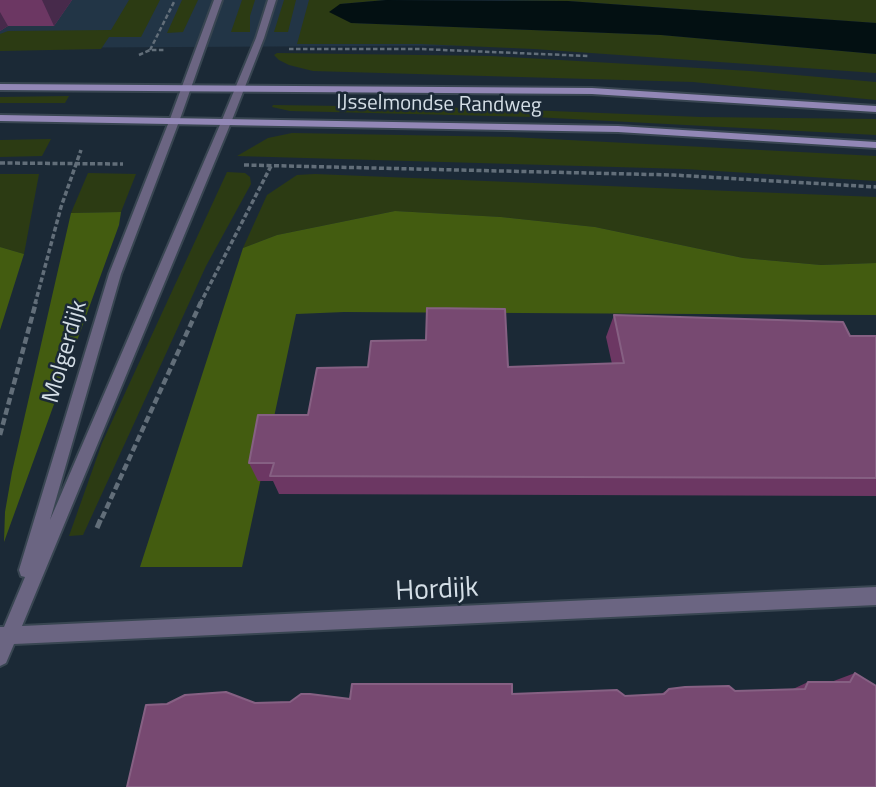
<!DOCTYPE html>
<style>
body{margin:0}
canvas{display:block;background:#1b2936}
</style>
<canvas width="876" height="787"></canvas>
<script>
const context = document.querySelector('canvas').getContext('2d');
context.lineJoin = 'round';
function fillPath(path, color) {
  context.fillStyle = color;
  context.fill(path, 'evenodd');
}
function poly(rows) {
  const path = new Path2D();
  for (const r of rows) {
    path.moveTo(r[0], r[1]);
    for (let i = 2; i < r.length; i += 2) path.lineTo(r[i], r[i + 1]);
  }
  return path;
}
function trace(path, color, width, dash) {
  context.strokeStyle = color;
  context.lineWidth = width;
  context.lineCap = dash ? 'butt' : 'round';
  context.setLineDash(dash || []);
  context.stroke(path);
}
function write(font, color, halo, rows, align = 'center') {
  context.font = font + ' "Titillium Web",sans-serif';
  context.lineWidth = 5;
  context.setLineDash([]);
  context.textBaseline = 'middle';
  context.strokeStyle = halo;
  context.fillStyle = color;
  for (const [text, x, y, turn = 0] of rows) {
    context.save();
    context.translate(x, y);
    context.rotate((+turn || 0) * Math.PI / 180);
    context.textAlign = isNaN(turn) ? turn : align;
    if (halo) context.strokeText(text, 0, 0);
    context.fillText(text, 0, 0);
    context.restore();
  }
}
fillPath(poly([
 [0,0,876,0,876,69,543,45,0,48]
]), '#223546');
fillPath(poly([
 [129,0,160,0,141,37,109,37,101,49,0,51,0,34,8,31,111,30],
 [182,0,198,0,183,32,167,33],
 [242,0,255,0,250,16,250,32,231,32],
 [284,0,296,0,288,32,274,32],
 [309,0,386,0,340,4,351,23,661,35,876,54,876,73,534,49,420,44,297,44],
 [500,0,876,0,876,23,568,1],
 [277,53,491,56,750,71,876,82,876,100,693,82,313,71,289,65,279,60,274,55],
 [69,96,65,103,0,103,0,97],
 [273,105,478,108,700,117,876,119,876,135,534,117,290,111,272,107],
 [292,133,511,137,876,156,876,181,685,169,237,156,268,138],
 [51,139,42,156,0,157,0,140],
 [227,172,245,173,250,177,251,184,206,266,83,535,69,536,102,443],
 [88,173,136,174,121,212,71,213],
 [0,174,39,174,24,254,0,247],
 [315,174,876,197,876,263,821,265,743,258,595,227,501,217,395,211,277,235,243,248,267,195,297,175]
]), '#2c3b13');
fillPath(poly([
 [395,211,501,217,595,227,743,258,821,265,876,263,876,315,344,312,296,314,242,567,140,567,243,248,277,235],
 [121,212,119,225,4,542,5,512,12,472,71,213],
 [0,247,24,254,0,330]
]), '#435c10');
fillPath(poly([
 [386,0,568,1,876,23,876,54,661,35,351,23,329,12,340,4]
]), '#031012');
const minor = poly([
 [175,116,180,119,121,274,50,520,222,120,227,117,232,120,22,626,876,587,876,605,14,644,6,663,0,666,0,627,4,627,25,577,21,576,19,570,109,274,170,119,175,116]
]);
const tertiary = poly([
 [214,0,222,0,180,119,172,121,170,119,214,0],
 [268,0,276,0,264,38,232,120,224,122,222,120,256,38,268,0]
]);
const secondary = poly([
 [0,84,592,88,876,106,876,112,592,94,0,90,0,84],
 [0,115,618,126,876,142,876,148,618,132,0,121,0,115]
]);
trace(minor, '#394652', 4);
trace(tertiary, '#394652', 4);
trace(secondary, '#394652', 4);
trace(poly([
 [289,49,420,49,588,56],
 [150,50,175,0],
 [139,55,150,50,165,50]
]), '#626e79', 2.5, [4.5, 2.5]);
trace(poly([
 [0,163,123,164],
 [244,165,673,175,876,187],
 [35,304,61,207,81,150],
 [200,304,271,166]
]), '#626e79', 3.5, [5, 2.5]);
trace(poly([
 [0,435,36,302],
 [102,518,201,302]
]), '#626e79', 4.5, [7, 3.5]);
trace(poly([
 [97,528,102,516]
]), '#626e79', 5, [9, 4.5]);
fillPath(minor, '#6b6582');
fillPath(tertiary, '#6b6582');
fillPath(secondary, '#9287b6');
fillPath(poly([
 [0,0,72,0,54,26,8,26,0,31],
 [614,315,850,336,876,336,876,496,279,494,273,481,258,481,249,463,308,415,508,367,612,364,606,337],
 [855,673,876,787,255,703,350,699,512,694,625,696,661,694,669,689,735,691,793,689,808,682,831,682]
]), '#6c3763');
fillPath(poly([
 [42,0,72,0,54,26],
 [0,12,8,26,0,31]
]), '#472a4b');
const building = poly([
 [427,308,505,309,508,367,624,363,614,315,843,322,850,336,876,336,876,478,270,476,274,463,249,463,258,415,308,415,317,368,368,367,371,341,426,340,427,308],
 [855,673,876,686,876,787,127,787,146,705,167,704,185,695,226,692,255,703,290,702,301,694,310,694,350,699,352,684,512,684,512,694,617,690,625,696,664,694,669,689,685,687,729,686,735,691,805,689,808,682,850,682,855,673]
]);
fillPath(building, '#774971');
trace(building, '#866083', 2);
write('21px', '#d4dee6', '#1b2936', [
 ["IJsselmondse Randweg",439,105,1]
]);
write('24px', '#d4dee6', '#1b2936', [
 ["Molgerdijk",66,352,-74]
]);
write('28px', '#d4dee6', '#1b2936', [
 ["Hordijk",437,591,-3]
]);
</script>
